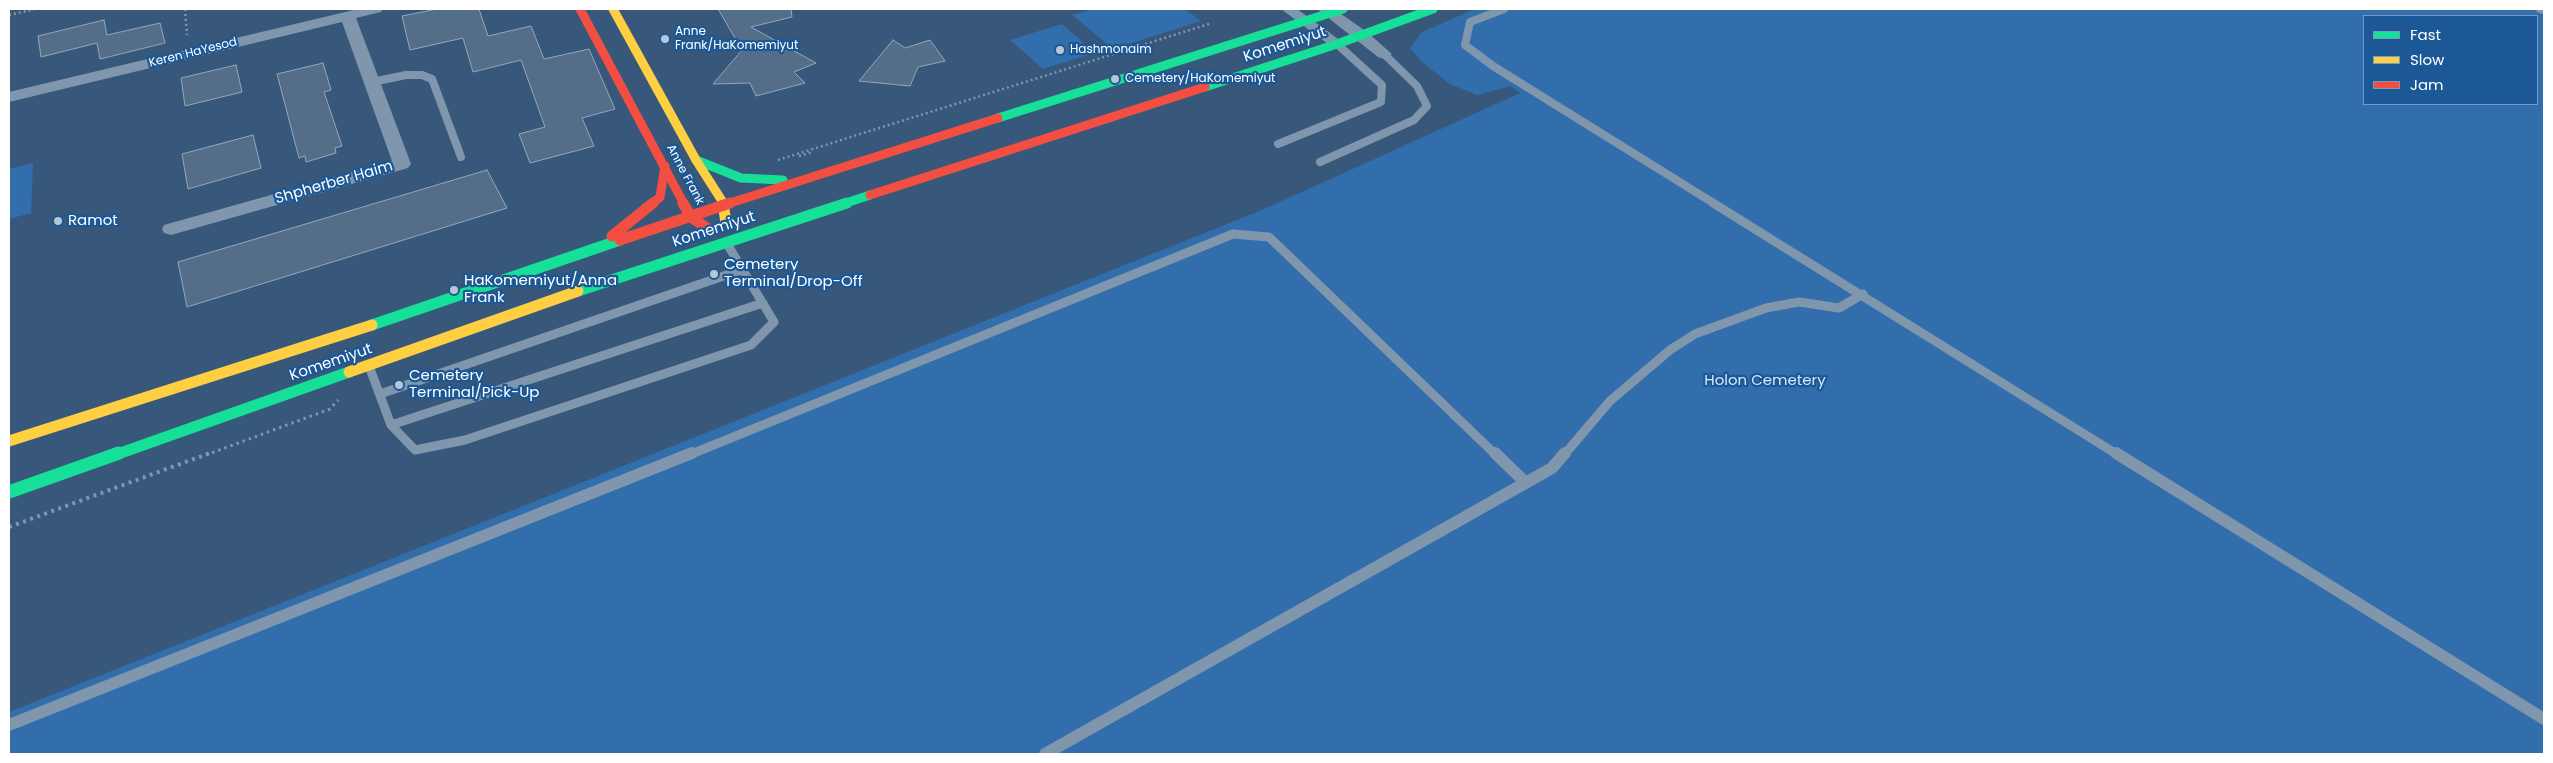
<!DOCTYPE html>
<style>
body{margin:0}
#map{position:relative;width:2553px;height:763px;overflow:hidden;background:#37587a;font-family:Poppins,sans-serif}
canvas{display:block}
.frame{position:absolute;inset:0;border:10px solid #fff;pointer-events:none}
.legend{position:absolute;left:2363px;top:15px;width:175px;height:90px;box-sizing:border-box;background:#1c5895;border:1px solid #779bbf;margin:0;padding:6px 9px;list-style:none;font-size:15px;color:#fff}
.legend li{display:flex;align-items:center;gap:10px;height:25px}
.legend b{width:25px;border:1px solid #779bbf}
</style>
<div id="map">
<canvas width="2553" height="763"></canvas>
<div class="frame"></div>
<ul class="legend">
<li><b style="height:6px;background:#16e098"></b>Fast</li>
<li><b style="height:6px;background:#ffcf43"></b>Slow</li>
<li><b style="height:6px;background:#f24e42"></b>Jam</li>
</ul>
</div>
<script>
const context = document.querySelector('canvas').getContext('2d');
context.lineJoin = 'round';
function fillPath(path, color) {
  context.fillStyle = color;
  context.fill(path, 'evenodd');
}
function poly(rows) {
  const path = new Path2D();
  for (const r of rows) {
    path.moveTo(r[0], r[1]);
    for (let i = 2; i < r.length; i += 2) path.lineTo(r[i], r[i + 1]);
  }
  return path;
}
function trace(path, color, width, dash) {
  context.strokeStyle = color;
  context.lineWidth = width;
  context.lineCap = dash ? 'butt' : 'round';
  context.setLineDash(dash || []);
  context.stroke(path);
}
function write(font, color, halo, rows, align = 'center') {
  context.font = font + ' Poppins,sans-serif';
  context.lineWidth = 4.5;
  context.setLineDash([]);
  context.textBaseline = 'middle';
  context.strokeStyle = halo;
  context.fillStyle = color;
  for (const [text, x, y, turn = 0] of rows) {
    context.save();
    context.translate(x, y);
    context.rotate((+turn || 0) * Math.PI / 180);
    context.textAlign = isNaN(turn) ? turn : align;
    if (halo) context.strokeText(text, 0, 0);
    context.fillText(text, 0, 0);
    context.restore();
  }
}
fillPath(poly([
 [1092,9,1185,9,1201,21,1113,49,1072,15],
 [1475,9,2544,9,2544,754,9,754,9,712,1262,210,1520,93,1511,86,1477,95,1450,84,1423,63,1410,48,1422,32],
 [2364,16,2537,16,2537,104,2364,104],
 [1062,24,1095,53,1043,69,1010,40],
 [33,163,31,213,9,219,9,169]
]), '#316eab');
const building = poly([
 [437,9,479,9,488,36,531,26,544,59,589,49,615,109,582,118,594,146,530,163,519,134,545,127,521,60,473,72,463,38,410,50,402,16,437,9],
 [718,9,791,9,792,17,751,27,816,63,794,72,805,83,756,96,750,83,713,84,742,50,718,9],
 [104,20,107,35,160,23,165,43,100,59,97,43,41,57,38,36,104,20],
 [893,40,905,48,930,40,945,61,918,67,910,86,859,81,893,40],
 [323,63,331,90,324,92,342,146,335,148,336,153,306,162,305,156,299,158,277,74,323,63],
 [236,65,242,92,185,106,181,78,236,65],
 [253,135,261,168,188,189,182,154,253,135],
 [487,170,507,208,187,307,178,262,487,170]
]);
fillPath(building, '#546e89');
trace(building, '#94a7ba', 1);
trace(poly([
 [185,9,187,35],
 [9,15,36,9],
 [799,156,813,152],
 [778,160,1212,23]
]), '#8096ad', 2.5, [2, 3]);
trace(poly([
 [206,455,330,409,338,400]
]), '#8096ad', 3, [2.5, 4]);
trace(poly([
 [9,527,210,453]
]), '#8096ad', 4, [3, 4.5]);
trace(poly([
 [1504,9,1470,22,1465,45,1493,66,1715,204],
 [2540,9,2544,10],
 [372,82,406,75,422,75,432,79,461,157],
 [1278,144,1381,102,1382,85,1337,44],
 [1320,162,1414,120,1427,106,1417,86,1384,54]
]), '#8096ad', 8);
trace(poly([
 [1713,203,2118,455],
 [369,366,391,425,415,450,465,440,751,345,774,322,726,242],
 [380,394,744,269],
 [391,425,763,303],
 [689,455,1233,234,1269,237,1496,455],
 [1564,455,1610,401,1670,350,1695,334,1766,308,1799,302,1839,308,1863,294]
]), '#8096ad', 9);
trace(poly([
 [1495,453,1526,483],
 [2116,453,2544,719],
 [9,725,692,453],
 [1045,754,1552,468,1565,453]
]), '#8096ad', 12);
fillPath(poly([
 [358,9,383,9,381,12,356,18,411,164,408,168,178,233,171,235,164,233,162,229,164,225,392,161,342,22,9,102,9,92,358,9],
 [1281,9,1297,9,1345,44,1342,47,1332,47,1281,9],
 [1317,9,1334,9,1367,32,1392,54,1384,59,1378,57,1317,9]
]), '#8096ad');
trace(poly([
 [1205,87,1337,44,1433,9],
 [998,118,1343,9],
 [696,160,741,178,783,180],
 [843,204,870,195]
]), '#16e098', 9);
trace(poly([
 [578,291,847,203],
 [372,325,620,240],
 [115,455,349,372]
]), '#16e098', 11);
trace(poly([
 [9,492,119,453]
]), '#16e098', 13);
trace(poly([
 [613,9,696,160,724,204]
]), '#ffcf43', 9);
trace(poly([
 [723,203,726,223],
 [349,372,578,291],
 [9,441,372,325]
]), '#ffcf43', 11);
trace(poly([
 [580,9,684,204],
 [870,195,1205,87],
 [652,204,660,197,665,166],
 [727,204,998,118]
]), '#f24e42', 9);
trace(poly([
 [683,203,691,217,707,228],
 [612,236,653,203],
 [620,240,730,203]
]), '#f24e42', 11);
for (const [x, y, r, color] of [
 [665,39,5,"#b9c5d0"],
 [1060,50,5,"#b9c5d0"],
 [1115,79,5,"#b9c5d0"],
 [58,221,5,"#b9c5d0"],
 [714,274,5,"#b9c5d0"],
 [454,290,5,"#b9c5d0"],
 [399,385,5,"#b9c5d0"]
]) {
  const dot = new Path2D();
  dot.arc(x, y, r, 0, 2 * Math.PI);
  context.fillStyle = color;
  context.fill(dot);
  trace(dot, '#1c5895', 2);
}
write('12px', '#fff', '#1c5895', [
 ["Anne",675,32],
 ["Frank/HaKomemiyut",675,46],
 ["Hashmonaim",1070,50],
 ["Cemetery/HaKomemiyut",1125,79]
], 'left');
write('12px', '#fff', '#1c5895', [
 ["Keren HaYesod",193,53,-14],
 ["Anne Frank",685,175,62]
]);
write('15px', '#fff', '#1c5895', [
 ["Komemiyut",1285,45,-18],
 ["Shpherber Haim",334,183,-16],
 ["Komemiyut",714,230,-18],
 ["Komemiyut",331,363,-19]
]);
write('15px', '#fff', '#1c5895', [
 ["Ramot",68,221],
 ["Cemetery",724,265],
 ["Terminal/Drop-Off",724,282],
 ["HaKomemiyut/Anna",464,281],
 ["Frank",464,298],
 ["Cemetery",409,376],
 ["Terminal/Pick-Up",409,393]
], 'left');
write('15px', '#d5e8fb', '#1c5895', [
 ["Holon Cemetery",1765,381]
]);
</script>
